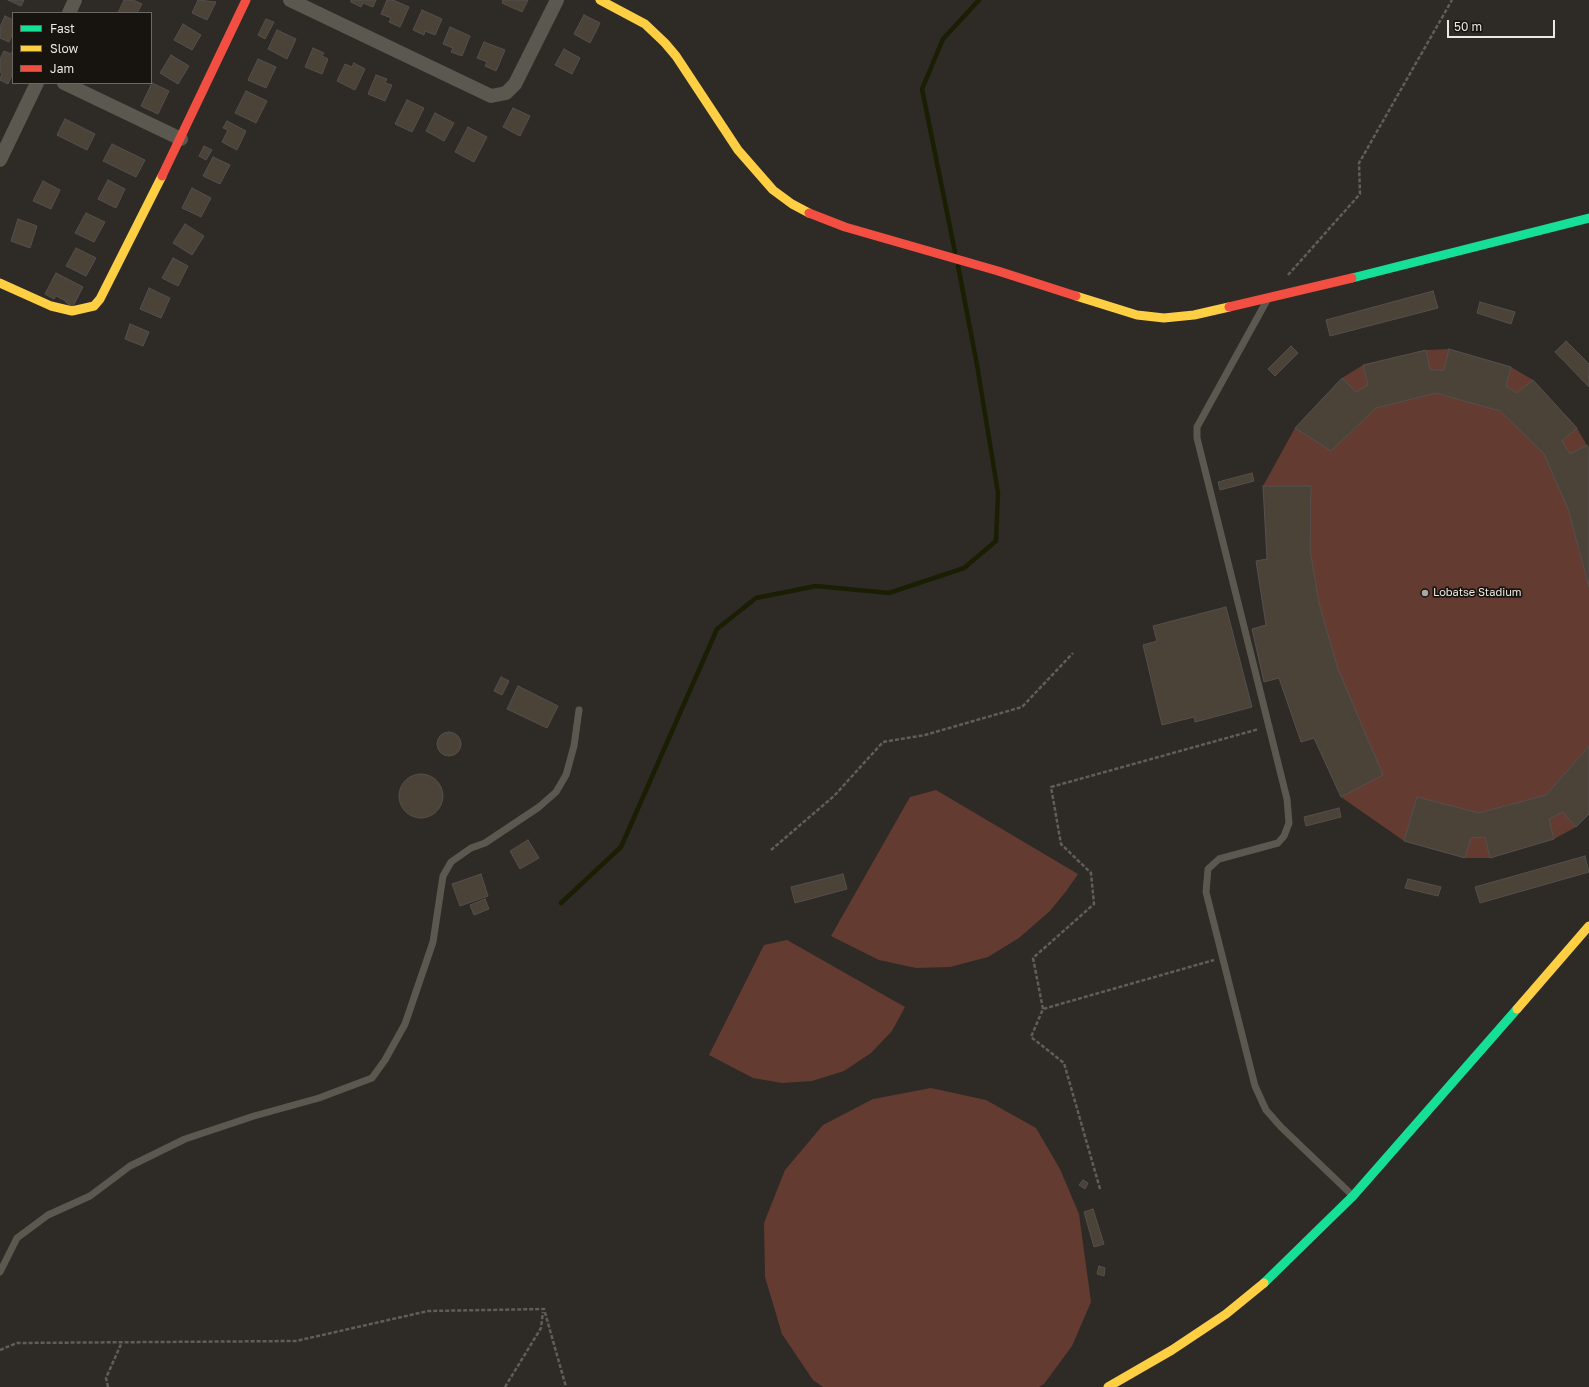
<!DOCTYPE html>
<style>
body{margin:0}
#map{position:relative;width:1589px;height:1387px;overflow:hidden;background:#2e2a26;font-family:"Golos Text",sans-serif}
canvas{display:block}
.legend{position:absolute;left:12px;top:12px;width:140px;height:72px;box-sizing:border-box;background:#171410;border:1px solid #6c6864;margin:0;padding:5px 7px;list-style:none;font-size:12px;color:#ece7e1}
.legend li{display:flex;align-items:center;gap:8px;height:20px}
.legend b{width:20px;border:1px solid #6c6864}
.scale{position:absolute;left:1447px;top:20px;width:108px;height:18px;box-sizing:border-box;border:2px solid #ece7e1;border-top:0;padding-left:5px;font-size:12px;line-height:14px;white-space:nowrap;color:#ece7e1;-webkit-text-stroke:3px #171410;paint-order:stroke}
</style>
<div id="map">
<canvas width="1589" height="1387"></canvas>
<ul class="legend">
<li><b style="height:5px;background:#16e098"></b>Fast</li>
<li><b style="height:5px;background:#ffcf43"></b>Slow</li>
<li><b style="height:5px;background:#f24e42"></b>Jam</li>
</ul>
<div class="scale">50 m</div>
</div>
<script>
const context = document.querySelector('canvas').getContext('2d');
context.lineJoin = 'round';
function fillPath(path, color) {
  context.fillStyle = color;
  context.fill(path, 'evenodd');
}
function poly(rows) {
  const path = new Path2D();
  for (const r of rows) {
    if (r.length === 3) {
      path.moveTo(r[0] + r[2], r[1]);
      path.arc(r[0], r[1], r[2], 0, 2 * Math.PI);
      continue;
    }
    path.moveTo(r[0], r[1]);
    for (let i = 2; i < r.length; i += 2) path.lineTo(r[i], r[i + 1]);
  }
  return path;
}
function trace(path, color, width, dash) {
  context.strokeStyle = color;
  context.lineWidth = width;
  context.lineCap = dash ? 'butt' : 'round';
  context.setLineDash(dash || []);
  context.stroke(path);
}
function write(font, color, halo, rows, align = 'center') {
  context.font = font + ' "Golos Text",sans-serif';
  context.lineWidth = 3.5;
  context.setLineDash([]);
  context.textBaseline = 'middle';
  context.strokeStyle = halo;
  context.fillStyle = color;
  for (const [text, x, y, turn = 0] of rows) {
    context.save();
    context.translate(x, y);
    context.rotate((+turn || 0) * Math.PI / 180);
    context.textAlign = isNaN(turn) ? turn : align;
    if (halo) context.strokeText(text, 0, 0);
    context.fillText(text, 0, 0);
    context.restore();
  }
}
fillPath(poly([
 [1449,349,1511,367,1533,380,1577,428,1589,449,1589,814,1576,827,1554,839,1490,858,1465,858,1404,841,1341,797,1314,738,1301,742,1279,678,1264,682,1252,629,1266,625,1256,561,1267,559,1263,486,1295,428,1342,378,1363,365,1426,350],
 [936,790,1078,874,1067,890,1050,911,1019,938,988,957,950,967,916,968,879,960,831,936,910,797],
 [787,940,905,1007,892,1031,871,1053,844,1071,812,1081,782,1083,753,1078,709,1055,764,945],
 [931,1088,986,1100,1036,1128,1060,1169,1079,1214,1091,1302,1072,1346,1044,1384,1039,1387,823,1387,813,1380,782,1334,765,1277,764,1223,785,1170,823,1125,873,1099]
]), '#643b30');
trace(poly([
 [955,252,922,89,943,39,979,0],
 [561,903,621,847,717,629,756,598,816,586,889,593,964,568,996,541,998,493,977,365,958,266]
]), '#1a1f04', 4.5);
const building = poly([
 [8,0,24,0,21,6,8,0],
 [124,0,133,0,142,4,137,13,118,13,124,0],
 [198,0,216,2,207,20,192,13,198,0],
 [351,0,376,0,373,7,363,3,361,7,351,2,351,0],
 [387,0,393,0,409,7,400,27,389,22,391,18,381,14,387,0],
 [503,0,528,0,522,12,502,3,503,0],
 [422,10,442,19,435,35,425,31,424,35,413,30,422,10],
 [584,15,600,23,590,43,574,34,584,15],
 [5,16,13,20,13,33,9,42,0,38,0,27,5,16],
 [266,19,274,22,265,39,258,35,266,19],
 [183,24,201,35,192,50,174,40,183,24],
 [450,27,470,36,462,56,451,52,453,48,443,44,450,27],
 [277,30,296,39,287,59,268,49,277,30],
 [484,42,505,50,496,71,485,66,487,62,477,58,484,42],
 [313,48,324,53,322,56,328,59,322,74,305,67,313,48],
 [564,49,580,58,572,74,555,65,564,49],
 [13,50,13,73,8,84,0,80,2,73,0,72,0,59,4,51,11,54,13,50],
 [171,55,189,66,178,84,160,73,171,55],
 [258,59,276,67,266,88,248,80,258,59],
 [354,63,365,69,355,90,337,81,345,64,352,67,354,63],
 [376,75,387,79,385,83,392,85,385,101,368,94,376,75],
 [152,83,169,91,158,114,141,106,152,83],
 [246,91,267,101,256,123,235,113,246,91],
 [407,100,424,108,412,132,395,124,407,100],
 [513,108,530,116,520,136,503,127,513,108],
 [435,113,454,123,444,141,426,131,435,113],
 [65,119,95,134,87,150,57,135,65,119],
 [227,121,246,131,237,150,222,142,228,130,223,128,227,121],
 [468,127,487,137,474,162,455,152,468,127],
 [112,144,145,160,136,177,103,161,112,144],
 [204,146,212,150,206,160,199,156,204,146],
 [213,157,230,165,220,184,203,176,213,157],
 [108,180,125,189,116,208,98,199,108,180],
 [43,181,60,190,51,209,33,201,43,181],
 [192,188,211,198,201,217,182,208,192,188],
 [86,213,105,222,94,242,75,233,86,213],
 [18,219,37,226,30,248,11,241,18,219],
 [185,224,204,236,192,255,173,243,185,224],
 [76,248,96,258,86,276,66,266,76,248],
 [173,258,188,266,178,286,162,278,173,258],
 [56,273,83,287,72,308,64,300,56,296,54,299,45,294,56,273],
 [149,288,170,298,161,318,140,309,149,288],
 [1433,291,1438,308,1330,336,1326,320,1433,291],
 [1480,302,1515,312,1511,324,1477,313,1480,302],
 [130,324,149,332,143,346,125,339,130,324],
 [1566,341,1589,364,1589,387,1555,352,1566,341],
 [1291,346,1298,353,1275,376,1268,369,1291,346],
 [1449,349,1511,367,1506,386,1517,393,1533,380,1577,428,1562,441,1570,454,1587,445,1589,449,1589,587,1568,509,1544,454,1500,411,1436,393,1376,408,1331,451,1295,428,1342,378,1356,392,1368,385,1363,365,1426,350,1430,370,1444,370,1449,349],
 [1252,473,1254,481,1220,490,1218,482,1252,473],
 [1263,486,1311,486,1310,549,1319,603,1338,669,1383,775,1341,797,1314,738,1301,742,1279,678,1264,682,1252,629,1266,625,1256,561,1267,559,1263,486],
 [1226,607,1252,707,1195,722,1194,717,1162,725,1143,645,1157,641,1153,626,1226,607],
 [501,677,509,681,502,695,494,691,501,677],
 [518,686,558,706,547,728,507,709,518,686],
 [449,744,12],
 [1589,746,1589,814,1576,827,1563,812,1549,819,1554,839,1490,858,1485,837,1471,838,1465,858,1404,841,1417,797,1479,813,1546,795,1589,746],
 [421,796,22],
 [1339,808,1341,817,1306,826,1304,817,1339,808],
 [528,840,539,858,520,869,510,851,528,840],
 [1585,856,1589,872,1480,903,1475,887,1585,856],
 [481,874,488,896,460,906,452,884,481,874],
 [843,874,847,889,795,903,791,887,843,874],
 [1408,879,1441,887,1438,896,1405,888,1408,879],
 [485,899,489,909,474,915,470,905,485,899],
 [1083,1180,1088,1183,1085,1189,1079,1185,1083,1180],
 [1093,1209,1104,1244,1094,1247,1084,1212,1093,1209],
 [1099,1266,1105,1268,1104,1276,1097,1274,1099,1266]
]);
fillPath(building, '#4b4238');
trace(building, '#54504e', 1);
trace(poly([
 [1288,275,1360,194,1359,163,1452,0],
 [771,850,834,796,883,742,925,735,1022,707,1073,653],
 [1043,1009,1033,958,1094,904,1091,873,1061,844,1051,787,1259,729],
 [1100,1189,1064,1063,1031,1037,1043,1009,1214,960],
 [0,1350,17,1343,296,1341,428,1311,544,1309,566,1387],
 [108,1387,106,1378,122,1342],
 [505,1387,541,1328,543,1312]
]), '#605e58', 2.5, [4, 2]);
trace(poly([
 [1266,302,1197,427,1197,438,1287,799,1289,823,1284,836,1278,843,1219,859,1208,869,1206,892,1255,1086,1266,1110,1281,1127,1352,1195],
 [0,1272,17,1238,48,1215,90,1196,130,1166,185,1139,254,1116,319,1098,372,1078,385,1060,405,1024,433,942,443,876,451,862,471,848,485,843,539,807,556,792,566,775,574,746,579,710]
]), '#5b5850', 7);
trace(poly([
 [290,0,491,96,506,93,515,84,557,0],
 [69,13,75,0],
 [64,83,181,139],
 [0,160,37,83]
]), '#5b5850', 14);
trace(poly([
 [1352,278,1589,218],
 [1264,1283,1353,1196,1517,1009]
]), '#16e098', 9);
trace(poly([
 [600,0,645,24,665,43,676,56,738,150,773,190,792,204,809,213],
 [0,283,51,306,72,311,94,306,100,299,162,176],
 [1076,296,1137,315,1164,318,1194,315,1229,307],
 [1517,1009,1589,926],
 [1108,1387,1172,1350,1226,1314,1264,1283]
]), '#ffcf43', 9);
trace(poly([
 [162,176,246,0],
 [809,213,845,227,998,271,1076,296],
 [1229,307,1352,278]
]), '#f24e42', 9);
for (const [x, y, r, color] of [
 [1425,593,4,"#aaa5a0"]
]) {
  const dot = new Path2D();
  dot.arc(x, y, r, 0, 2 * Math.PI);
  context.fillStyle = color;
  context.fill(dot);
  trace(dot, '#171410', 1.5);
}
write('11px', '#ece7e1', '#171410', [
 ["Lobatse Stadium",1433,593]
], 'left');
</script>
